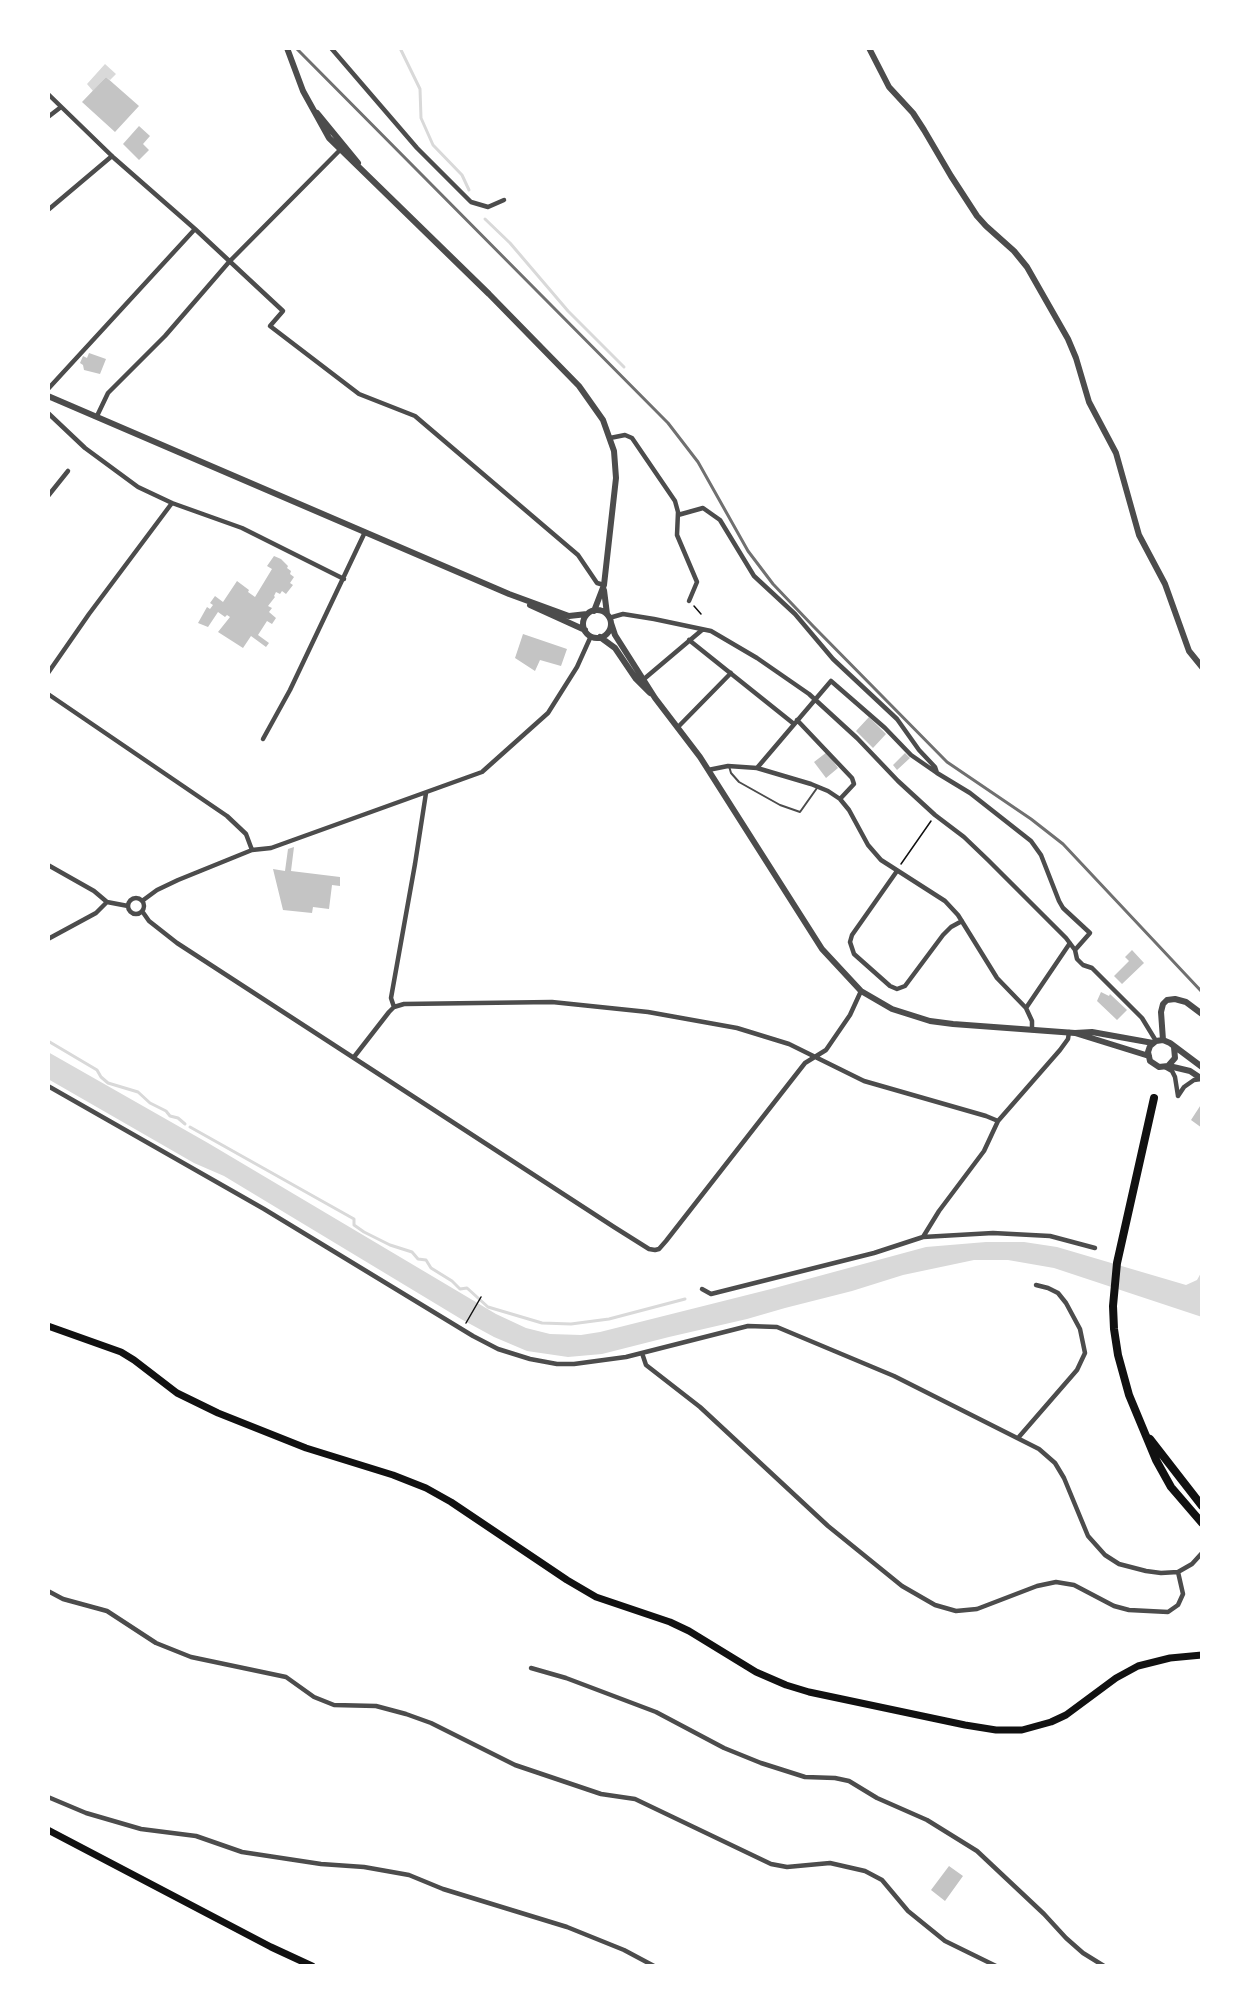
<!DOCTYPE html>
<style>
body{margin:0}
#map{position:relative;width:1250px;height:2014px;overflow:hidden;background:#fff;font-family:"Open Sans",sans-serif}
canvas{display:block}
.frame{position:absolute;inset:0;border:50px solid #fff;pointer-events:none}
</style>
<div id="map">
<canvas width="1250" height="2014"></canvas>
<div class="frame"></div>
</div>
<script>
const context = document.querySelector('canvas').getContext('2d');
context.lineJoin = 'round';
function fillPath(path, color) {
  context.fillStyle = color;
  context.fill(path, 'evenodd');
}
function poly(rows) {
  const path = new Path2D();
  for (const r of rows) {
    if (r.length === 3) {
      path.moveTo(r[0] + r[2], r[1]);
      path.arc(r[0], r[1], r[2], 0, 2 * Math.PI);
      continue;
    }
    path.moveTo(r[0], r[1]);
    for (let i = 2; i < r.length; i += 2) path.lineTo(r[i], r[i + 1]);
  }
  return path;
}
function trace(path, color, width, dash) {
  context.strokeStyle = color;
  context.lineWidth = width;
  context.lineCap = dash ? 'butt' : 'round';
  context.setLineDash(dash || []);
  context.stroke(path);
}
fillPath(poly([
 [105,64,116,74,110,80,106,77,93,91,87,84],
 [48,1052,208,1143,496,1314,526,1328,550,1334,581,1335,600,1332,771,1289,926,1247,986,1242,1024,1242,1057,1247,1186,1285,1197,1280,1202,1271,1202,1317,1054,1268,1008,1260,974,1260,903,1275,852,1291,785,1308,747,1319,669,1337,602,1354,568,1357,527,1351,494,1337,461,1319,224,1176,194,1163,48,1079]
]), '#d9d9d9');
trace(poly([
 [400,48,420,89,421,118,433,145,462,175,469,190],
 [485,219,510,243,568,311,624,367],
 [48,1041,97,1070,101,1077,108,1083,138,1092,150,1103,166,1111,170,1116,178,1118,185,1124],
 [190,1127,354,1219,354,1225,364,1232,390,1245,412,1252,418,1259,426,1260,431,1268,452,1281,460,1289,467,1288,488,1307,542,1323,571,1324,609,1319,685,1299]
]), '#d9d9d9', 3);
fillPath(poly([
 [106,77,139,106,115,132,82,102],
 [139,126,150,136,143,144,149,150,139,160,123,144],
 [89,353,106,359,100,374,84,370,83,365,80,363,83,356,87,358],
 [274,556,281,559,288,566,287,568,291,571,290,574,294,577,290,583,293,585,286,594,282,591,280,594,276,592,274,596,275,597,268,606,272,608,269,612,276,618,272,624,267,621,258,635,269,643,266,647,251,636,243,648,218,632,230,617,227,615,225,617,218,612,208,627,198,623,207,607,210,609,213,605,210,603,215,596,223,602,237,581,249,590,248,592,255,597,272,569,267,566],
 [523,634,567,649,561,666,540,660,535,671,515,658],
 [869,717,886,734,873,748,856,731],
 [827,752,838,768,826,778,814,762],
 [905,753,910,758,897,770,893,765],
 [294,847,291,871,340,877,340,886,332,885,329,909,313,907,312,913,283,910,273,869,285,871,288,849],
 [1132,950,1144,963,1122,984,1114,976,1129,961,1125,957],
 [1101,992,1109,996,1110,994,1127,1010,1117,1020,1097,1001],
 [1202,1103,1202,1128,1191,1120],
 [949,1866,963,1876,945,1901,931,1890]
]), '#c4c4c4');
trace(poly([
 [694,606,701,614],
 [901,864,931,821],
 [466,1323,481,1297]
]), '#111', 1.5);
trace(poly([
 [729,766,731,773,739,782,780,805,800,812,817,788]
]), '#4c4c4c', 2);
trace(poly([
 [331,48,417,148,471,202,488,207,504,200],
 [48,94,114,158,195,229,283,311,270,326,359,394,415,416,578,555,597,583,604,585],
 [48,117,61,107],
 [48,210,112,156],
 [48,389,195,229],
 [48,413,85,448,138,487,172,503,242,528,344,579],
 [97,416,108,393,165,336,229,262,341,149],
 [610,438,625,435,632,438,675,501,678,512,677,535,697,582,689,601],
 [48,496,68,471],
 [678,515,703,508,720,520,754,576,795,614,833,659,897,719,919,750,935,767,937,773,970,793,1031,841,1041,855,1059,901,1063,908,1090,933,1075,950],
 [609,618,623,614,654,619,711,631,757,658,809,694,857,738,898,781,935,815,964,837,988,860,1066,938,1075,950,1077,959,1083,965,1092,968,1142,1018,1156,1041],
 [689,640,794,724],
 [48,673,89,614,172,503],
 [644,679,702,630],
 [48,694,227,816,246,834,252,850],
 [797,720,852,778,854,784,840,799],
 [678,727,731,673],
 [263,739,290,690,365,532],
 [757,768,831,681,885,728,911,755,937,773],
 [708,770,728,766,757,768,811,784,828,791,840,799,849,810,868,845,881,860,945,901,958,915,997,978,1026,1008,1032,1021,1032,1030],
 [48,865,94,891,107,902,128,906],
 [897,871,852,935,850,942,854,954,890,986,897,989,905,986,943,935,951,927,962,921],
 [136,906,8],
 [142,901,157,890,178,880,252,850,271,848,482,772,548,713,577,667,591,636],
 [142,911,149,921,177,943,614,1227,649,1249,655,1250,659,1249,666,1241,805,1063,826,1050,850,1015,861,991],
 [48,939,96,913,107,902],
 [394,1007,391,998,415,864,426,793],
 [1026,1008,1070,943],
 [354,1057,389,1012,394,1007,404,1004,552,1002,648,1012,737,1028,789,1044,864,1081,986,1116,998,1121],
 [1165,1067,1172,1071,1175,1077,1178,1096],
 [48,1086,264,1209,473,1336,498,1349,530,1359,557,1364,574,1364,626,1357,748,1326,777,1327,894,1376,1039,1449,1055,1463,1064,1478,1088,1536,1105,1555,1119,1564,1146,1571,1161,1573,1178,1572,1192,1564,1202,1553],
 [1178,1096,1184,1087,1194,1080,1201,1079],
 [923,1237,993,1233,1050,1236,1095,1248],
 [702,1289,711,1294,874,1253,923,1237,939,1211,984,1151,998,1121,1060,1050,1068,1039,1069,1032],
 [642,1353,646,1365,700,1407,828,1526,902,1586,935,1605,956,1611,977,1609,1037,1586,1056,1582,1074,1585,1114,1606,1129,1610,1168,1612,1178,1605,1183,1594,1178,1572],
 [1018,1438,1077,1370,1085,1353,1080,1329,1066,1303,1058,1293,1048,1288,1036,1285],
 [48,1591,63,1599,107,1611,156,1643,191,1657,286,1677,314,1697,334,1705,376,1706,406,1714,431,1723,515,1765,601,1794,635,1799,771,1864,787,1867,830,1863,865,1871,882,1880,908,1911,945,1941,996,1966],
 [531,1668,566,1678,656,1712,724,1748,761,1763,805,1777,835,1778,849,1781,877,1798,927,1820,977,1851,1044,1914,1066,1938,1083,1953,1104,1966],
 [48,1797,86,1813,141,1829,196,1836,242,1852,321,1864,364,1867,409,1875,443,1889,567,1927,624,1950,654,1966]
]), '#4c4c4c', 4.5);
trace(poly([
 [287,48,303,91,329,138,489,294,579,386,603,420,614,451,616,478,604,585,594,611],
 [869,48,889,87,913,113,924,130,951,176,977,216,986,226,1014,251,1027,267,1068,339,1076,358,1089,402,1116,453,1139,535,1165,584,1189,651,1202,667],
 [317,113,358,163],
 [48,396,509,594,569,616,587,614],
 [604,590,607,614],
 [530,605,585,630],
 [597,624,14],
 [611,623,615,635,655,698,700,757,822,949,861,991,892,1009,930,1021,953,1024,1075,1033,1092,1032,1153,1043],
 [600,637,615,648,636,679,650,693],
 [1075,1033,1149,1056],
 [1163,1040,1161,1012,1163,1004,1167,1000,1175,999,1186,1002,1202,1014],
 [1174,1047,1175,1058,1168,1066,1159,1067,1150,1061,1148,1052,1150,1046,1156,1041,1163,1040,1170,1043,1202,1067],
 [1169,1066,1190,1071,1202,1079]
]), '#4c4c4c', 6);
trace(poly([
 [48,1326,121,1352,134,1360,177,1393,218,1413,306,1448,393,1475,426,1488,451,1502,567,1580,596,1597,670,1622,689,1631,756,1672,786,1685,809,1692,965,1725,996,1730,1022,1730,1051,1722,1066,1715,1116,1678,1138,1666,1170,1658,1202,1655],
 [48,1830,271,1947,312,1966]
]), '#111', 7);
trace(poly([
 [1154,1098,1117,1263,1113,1306,1114,1329,1118,1355,1129,1395,1156,1460,1171,1487,1202,1523],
 [1150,1439,1202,1506]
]), '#111', 8);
trace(poly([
 [296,48,668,423,698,462,748,551,773,584,813,626,947,762,1031,819,1063,844,1202,992]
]), '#707070', 3);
</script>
